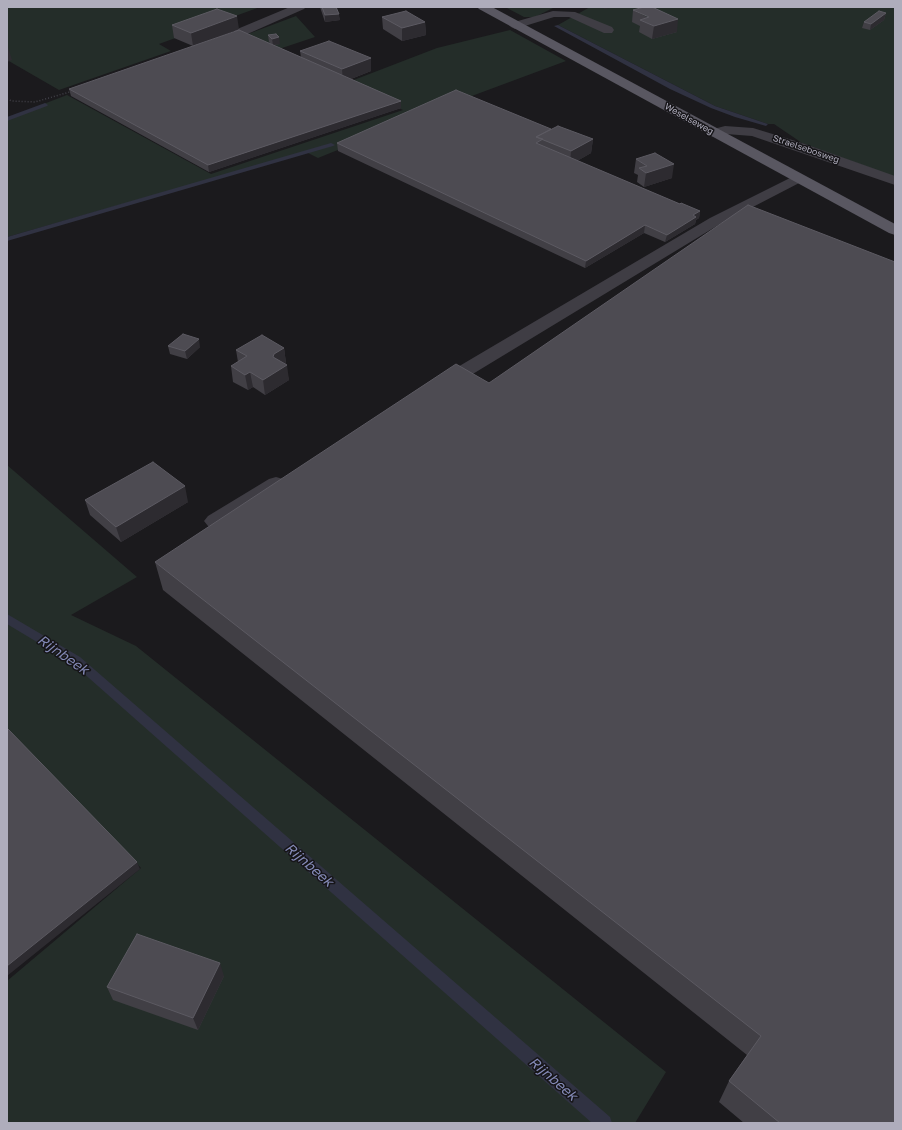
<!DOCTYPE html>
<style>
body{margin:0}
#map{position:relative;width:902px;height:1130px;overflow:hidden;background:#1b1a1d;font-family:"Golos Text",sans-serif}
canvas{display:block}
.frame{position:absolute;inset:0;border:8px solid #afadbc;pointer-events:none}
</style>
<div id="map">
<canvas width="902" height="1130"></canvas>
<div class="frame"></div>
</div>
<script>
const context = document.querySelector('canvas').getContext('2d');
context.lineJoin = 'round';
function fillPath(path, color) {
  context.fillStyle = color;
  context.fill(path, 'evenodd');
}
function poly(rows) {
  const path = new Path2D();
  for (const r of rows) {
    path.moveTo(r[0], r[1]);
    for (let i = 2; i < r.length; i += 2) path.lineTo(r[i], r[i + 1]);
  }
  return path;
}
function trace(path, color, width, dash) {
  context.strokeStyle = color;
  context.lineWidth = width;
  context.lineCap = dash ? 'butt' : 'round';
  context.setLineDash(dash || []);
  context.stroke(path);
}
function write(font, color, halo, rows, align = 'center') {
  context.font = font + ' "Golos Text",sans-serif';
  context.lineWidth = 3;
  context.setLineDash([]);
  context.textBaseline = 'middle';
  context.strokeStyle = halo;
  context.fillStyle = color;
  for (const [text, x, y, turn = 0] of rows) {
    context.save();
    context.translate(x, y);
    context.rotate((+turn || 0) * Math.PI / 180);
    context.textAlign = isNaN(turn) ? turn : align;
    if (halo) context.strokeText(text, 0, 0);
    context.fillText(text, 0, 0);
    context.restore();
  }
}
fillPath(poly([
 [10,7,260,7,159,44,171,51,59,90,7,60,7,8],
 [505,7,555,7,535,17,524,17],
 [590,7,895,7,895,177,802,143,774,124,768,124,715,106,558,25],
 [296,16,315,37,273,51,240,37],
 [510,30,566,61,461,100,318,158,306,152,7,237,7,118,67,95,211,174,403,110,346,83,437,48],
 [7,465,137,577,71,615,136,646,666,1072,635,1123,7,1123,7,981,141,868,7,729]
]), '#242d29');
fillPath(poly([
 [558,25,715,106,768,124,766,126,735,117,711,108,670,89,554,26]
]), '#303242');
fillPath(poly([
 [45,103,48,105,47,106,7,121,7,117,45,103],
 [331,143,335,145,333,146,7,241,7,237,331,143],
 [7,614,80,657,610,1117,612,1123,592,1123,72,663,7,624,7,614]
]), '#303242');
trace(poly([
 [7,99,12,101,35,102,73,91]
]), '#424149', 1.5, [1, 2]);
fillPath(poly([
 [290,7,306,7,304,9,243,36,235,36,233,33,235,30,290,7],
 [553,11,575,12,612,27,614,30,612,33,604,33,569,17,554,17,515,29,511,27,509,25,511,23,553,11],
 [725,126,753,128,802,143,895,176,895,185,752,136,726,134,715,137,710,136,708,133,710,130,725,126],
 [798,174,803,175,805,178,803,181,720,224,448,389,441,391,434,389,432,385,434,381,710,218,798,174],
 [276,477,283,479,286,484,283,489,222,526,215,528,208,526,204,521,208,516,269,479,276,477]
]), '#3f3d44');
fillPath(poly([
 [477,7,492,7,895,224,895,235,889,233,479,9,477,7]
]), '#595761');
fillPath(poly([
 [320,7,336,7,340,20,325,22],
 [633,10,677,32,652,39,639,32,640,26,632,22],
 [886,13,884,20,870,30,862,28,864,22],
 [382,17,425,22,426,35,402,41,383,29],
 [172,25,239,29,193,46,174,38],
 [268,35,280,44,273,45,301,57,300,51,371,58,371,71,351,79,401,101,401,108,209,172,71,96,69,89,272,45,269,42],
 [551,129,593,139,591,153,577,161,680,204,700,211,699,218,696,220,695,224,665,242,644,233,585,268,338,151,337,143],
 [636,159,672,178,644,187,637,182,638,175,634,173],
 [168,346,200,347,187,359,170,354],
 [284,348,286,363,285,364,289,380,265,395,253,387,248,390,233,382,231,366,238,362,236,350],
 [85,500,188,502,121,542,90,515],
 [155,562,895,1123,744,1123,719,1102,729,1081,747,1055,163,590],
 [224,976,198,1030,113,1000,107,987]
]), '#413f45');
fillPath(poly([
 [604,7,614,7,604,9],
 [886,13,884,20,870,30,871,24],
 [339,14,340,20,325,22,325,15],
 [237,16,239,29,193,46,191,33],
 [678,19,677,32,652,39,654,26],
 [425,22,426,35,402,41,402,28],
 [279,37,280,44,273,45,272,39],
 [8,47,12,60,7,62,7,48],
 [371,58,371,71,343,82,342,69],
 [401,101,401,108,209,172,208,165],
 [593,139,591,153,570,165,571,151],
 [674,164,672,178,644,187,646,173],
 [700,211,699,218,696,220,695,224,665,242,667,235,693,215],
 [645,225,644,233,585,268,586,261],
 [199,339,200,347,187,359,185,351],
 [284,348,286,363,276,369,287,365,289,380,265,395,263,380,273,357,274,354],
 [250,372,253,387,248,390,245,375],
 [185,486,188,502,121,542,116,527],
 [137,862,140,869,7,976,7,966],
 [220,963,224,976,198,1030,193,1018]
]), '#2d2b30');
const building = poly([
 [322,7,336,7,339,14,325,15,322,7],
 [644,7,652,7,678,19,654,26,640,20,649,17,633,10,644,7],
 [217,9,237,16,191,33,172,25,217,9],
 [406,11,425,22,402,28,382,17,406,11],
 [879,11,886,13,871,24,864,22,879,11],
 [239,30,401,101,208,165,69,89,239,30],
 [276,34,279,37,272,39,268,35,276,34],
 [329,41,371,58,342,69,300,51,329,41],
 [456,90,551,129,536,137,543,139,536,143,680,204,681,203,700,211,693,215,696,217,667,235,645,225,586,261,337,143,456,90],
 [558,126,593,139,571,151,536,137,558,126],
 [655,153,674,164,646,173,639,168,647,166,636,159,655,153],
 [748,205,895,262,895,1123,780,1123,729,1081,761,1036,155,562,456,364,489,383,748,205],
 [183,334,199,339,185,351,168,346,183,334],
 [262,335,284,348,274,354,273,357,287,365,263,380,250,372,245,375,231,366,247,356,236,350,262,335],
 [153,462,185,486,116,527,85,500,153,462],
 [7,728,137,862,7,966,7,728],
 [137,934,220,963,193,1018,107,987,137,934]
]);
fillPath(building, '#4d4b52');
trace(building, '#5c5a62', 1);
write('9px', '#afadbc', '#161518', [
 ["Weselseweg",689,119,29],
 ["Straelsebosweg",806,149,19]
]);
write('italic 14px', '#848ab7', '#161518', [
 ["Rijnbeek",63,655,35],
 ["Rijnbeek",309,865,41],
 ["Rijnbeek",553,1079,41]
]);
</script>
